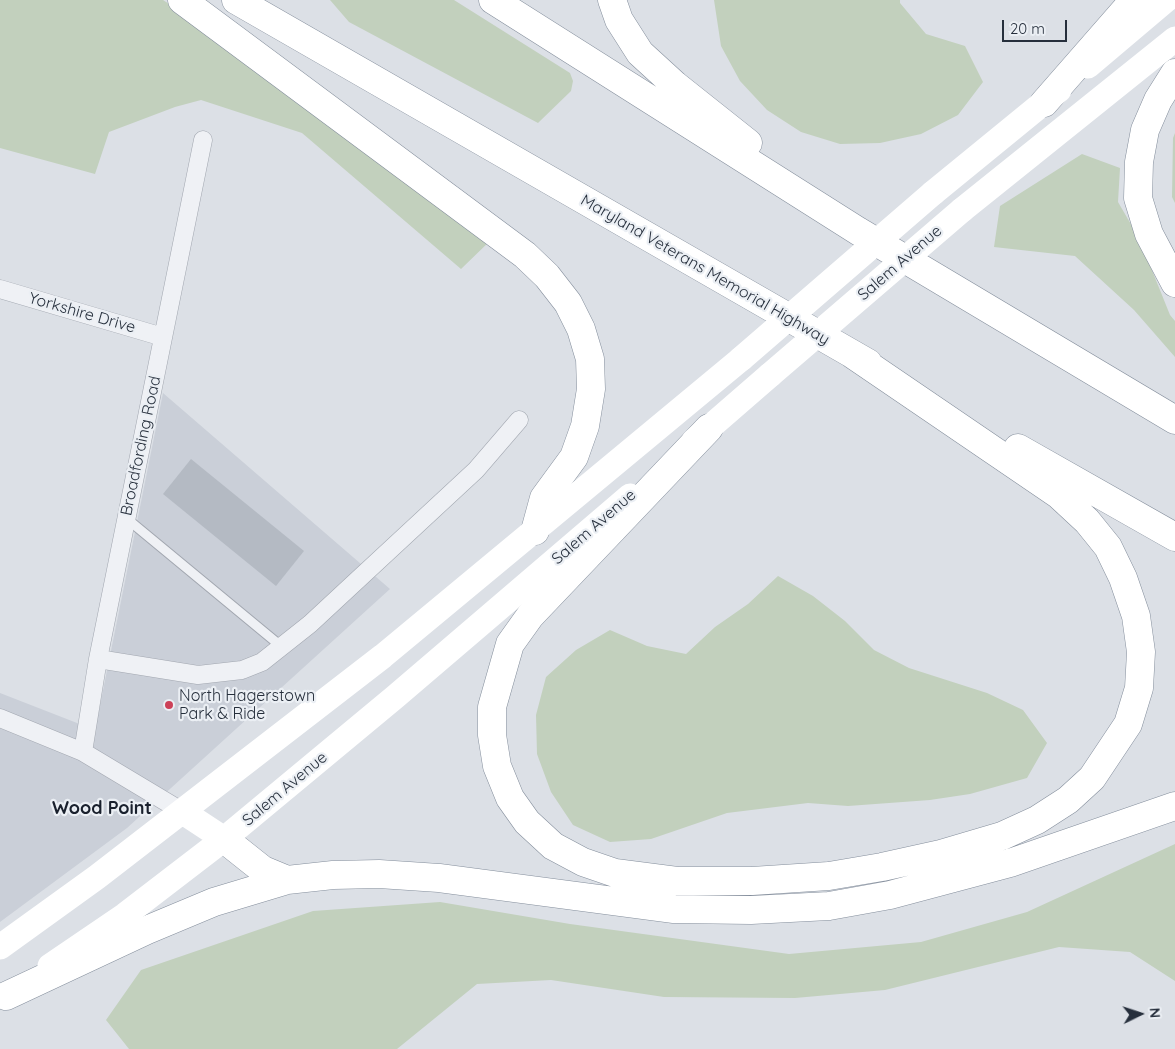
<!DOCTYPE html>
<style>
body{margin:0}
#map{position:relative;width:1175px;height:1049px;overflow:hidden;background:#dce0e6;font-family:Quicksand,sans-serif}
canvas{display:block}
.north{position:absolute;left:1115px;top:989px;width:50px;height:50px;-webkit-text-stroke:4px #ebeff4;paint-order:stroke;rotate:86deg;font-size:14px;font-weight:700;line-height:20px;text-align:center;color:#262f3c}
.north::after{content:'';display:block;margin:auto;width:18px;height:22px;background:#262f3c;clip-path:polygon(50% 0,100% 100%,50% 72%,0 100%)}
.scale{position:absolute;left:1002px;top:20px;width:65px;height:22px;box-sizing:border-box;border:2px solid #262f3c;border-top:0;padding-left:6px;font-size:15px;line-height:18px;white-space:nowrap;color:#262f3c;-webkit-text-stroke:4px #ebeff4;paint-order:stroke}
</style>
<div id="map">
<canvas width="1175" height="1049"></canvas>
<div class="north">N</div>
<div class="scale">20 m</div>
</div>
<script>
const context = document.querySelector('canvas').getContext('2d');
context.lineJoin = 'round';
function fillPath(path, color) {
  context.fillStyle = color;
  context.fill(path, 'evenodd');
}
function poly(rows) {
  const path = new Path2D();
  for (const r of rows) {
    path.moveTo(r[0], r[1]);
    for (let i = 2; i < r.length; i += 2) path.lineTo(r[i], r[i + 1]);
  }
  return path;
}
function trace(path, color, width, dash) {
  context.strokeStyle = color;
  context.lineWidth = width;
  context.lineCap = dash ? 'butt' : 'round';
  context.setLineDash(dash || []);
  context.stroke(path);
}
function write(font, color, halo, rows, align = 'center') {
  context.font = font + ' Quicksand,sans-serif';
  context.lineWidth = 4.5;
  context.setLineDash([]);
  context.textBaseline = 'middle';
  context.strokeStyle = halo;
  context.fillStyle = color;
  for (const [text, x, y, turn = 0] of rows) {
    context.save();
    context.translate(x, y);
    context.rotate((+turn || 0) * Math.PI / 180);
    context.textAlign = isNaN(turn) ? turn : align;
    if (halo) context.strokeText(text, 0, 0);
    context.fillText(text, 0, 0);
    context.restore();
  }
}
fillPath(poly([
 [163,393,390,589,127,828,0,922,0,693,95,730]
]), '#cacfd8');
fillPath(poly([
 [0,0,163,0,218,36,491,240,461,269,302,133,201,100,175,107,109,132,95,174,0,148],
 [330,0,454,0,570,73,573,81,571,91,538,123,349,22],
 [714,0,900,0,900,3,926,34,965,46,983,82,958,115,921,134,880,143,840,144,801,132,767,110,740,81,721,46],
 [1175,133,1175,203,1172,197,1173,138],
 [1082,154,1120,168,1118,202,1139,238,1170,315,1175,321,1175,357,1134,310,1075,256,994,247,1000,206],
 [778,576,813,596,845,621,874,650,909,668,987,693,1023,710,1047,743,1027,778,970,794,930,800,848,806,808,803,727,813,651,839,610,842,573,825,551,792,537,754,536,715,546,677,576,650,610,630,647,646,686,654,715,627,748,604],
 [1175,844,1175,981,1130,952,1059,947,885,990,795,998,664,997,551,980,477,984,397,1049,129,1049,106,1020,141,970,313,911,440,902,570,924,789,954,921,942,1027,912]
]), '#c2d0bd');
fillPath(poly([
 [191,459,304,551,276,586,163,494]
]), '#b4bac3');
const service = poly([
 [126,518,282,647]
]);
const minor = poly([
 [0,289,163,337],
 [98,659,198,675,242,670,262,662,310,624,476,470,519,420],
 [0,718,83,752,183,812],
 [83,752,98,659,203,140]
]);
const motorway = poly([
 [182,0,525,255,547,276,568,303,581,329,590,359,591,389,585,426,574,457,544,498,535,531],
 [236,0,868,363],
 [493,0,858,231,1175,420],
 [612,0,619,20,640,53,675,85,748,143],
 [1175,73,1158,100,1145,130,1139,162,1138,198,1149,234,1175,283],
 [1044,103,1134,0],
 [709,428,530,616,510,644,492,707,492,735,497,766,510,798,527,822,553,846,583,862,615,873,677,881,752,881,829,876,882,867,941,854,1002,836,1037,820,1068,800,1092,778,1128,724,1139,688,1141,652,1136,616,1123,578,1108,547,1087,521,1059,495,852,354],
 [1018,448,1175,537],
 [224,839,263,870,287,880,333,875,379,874,439,878,674,909,751,910,829,906,890,895,1010,863,1175,806],
 [6,996,147,930,214,902,287,880]
]);
trace(service, '#a2a7b0', 11);
trace(minor, '#a2a7b0', 19);
trace(motorway, '#848e9c', 29);
trace(service, '#eff1f5', 9);
trace(minor, '#eff1f5', 18);
trace(poly([
 [1088,66,1166,0],
 [933,193,1059,90],
 [962,210,1175,39],
 [694,441,770,375],
 [183,812,224,839],
 [0,947,97,877,383,656,741,359],
 [50,966,125,915,224,839,395,697,630,496]
]), '#fff', 25);
trace(motorway, '#fff', 28);
trace(poly([
 [741,359,933,193],
 [770,375,962,210]
]), '#fff', 25);
for (const [x, y, r, color] of [
 [169,705,5,"#cc4158"]
]) {
  const dot = new Path2D();
  dot.arc(x, y, r, 0, 2 * Math.PI);
  context.fillStyle = color;
  context.fill(dot);
  trace(dot, '#ebeff4', 2);
}
write('16px', '#262f3c', '#ebeff4', [
 ["Salem Avenue",900,263,-41],
 ["Maryland Veterans Memorial Highway",705,270,30],
 ["Yorkshire Drive",82,313,16],
 ["Broadfording Road",141,446,-78],
 ["Salem Avenue",594,527,-41],
 ["Salem Avenue",285,789,-40]
]);
write('16px', '#262f3c', '#ebeff4', [
 ["North Hagerstown",179,696],
 ["Park & Ride",179,714]
], 'left');
write('bold 18px', '#19202d', '#ebeff4', [
 ["Wood Point",102,809]
]);
</script>
